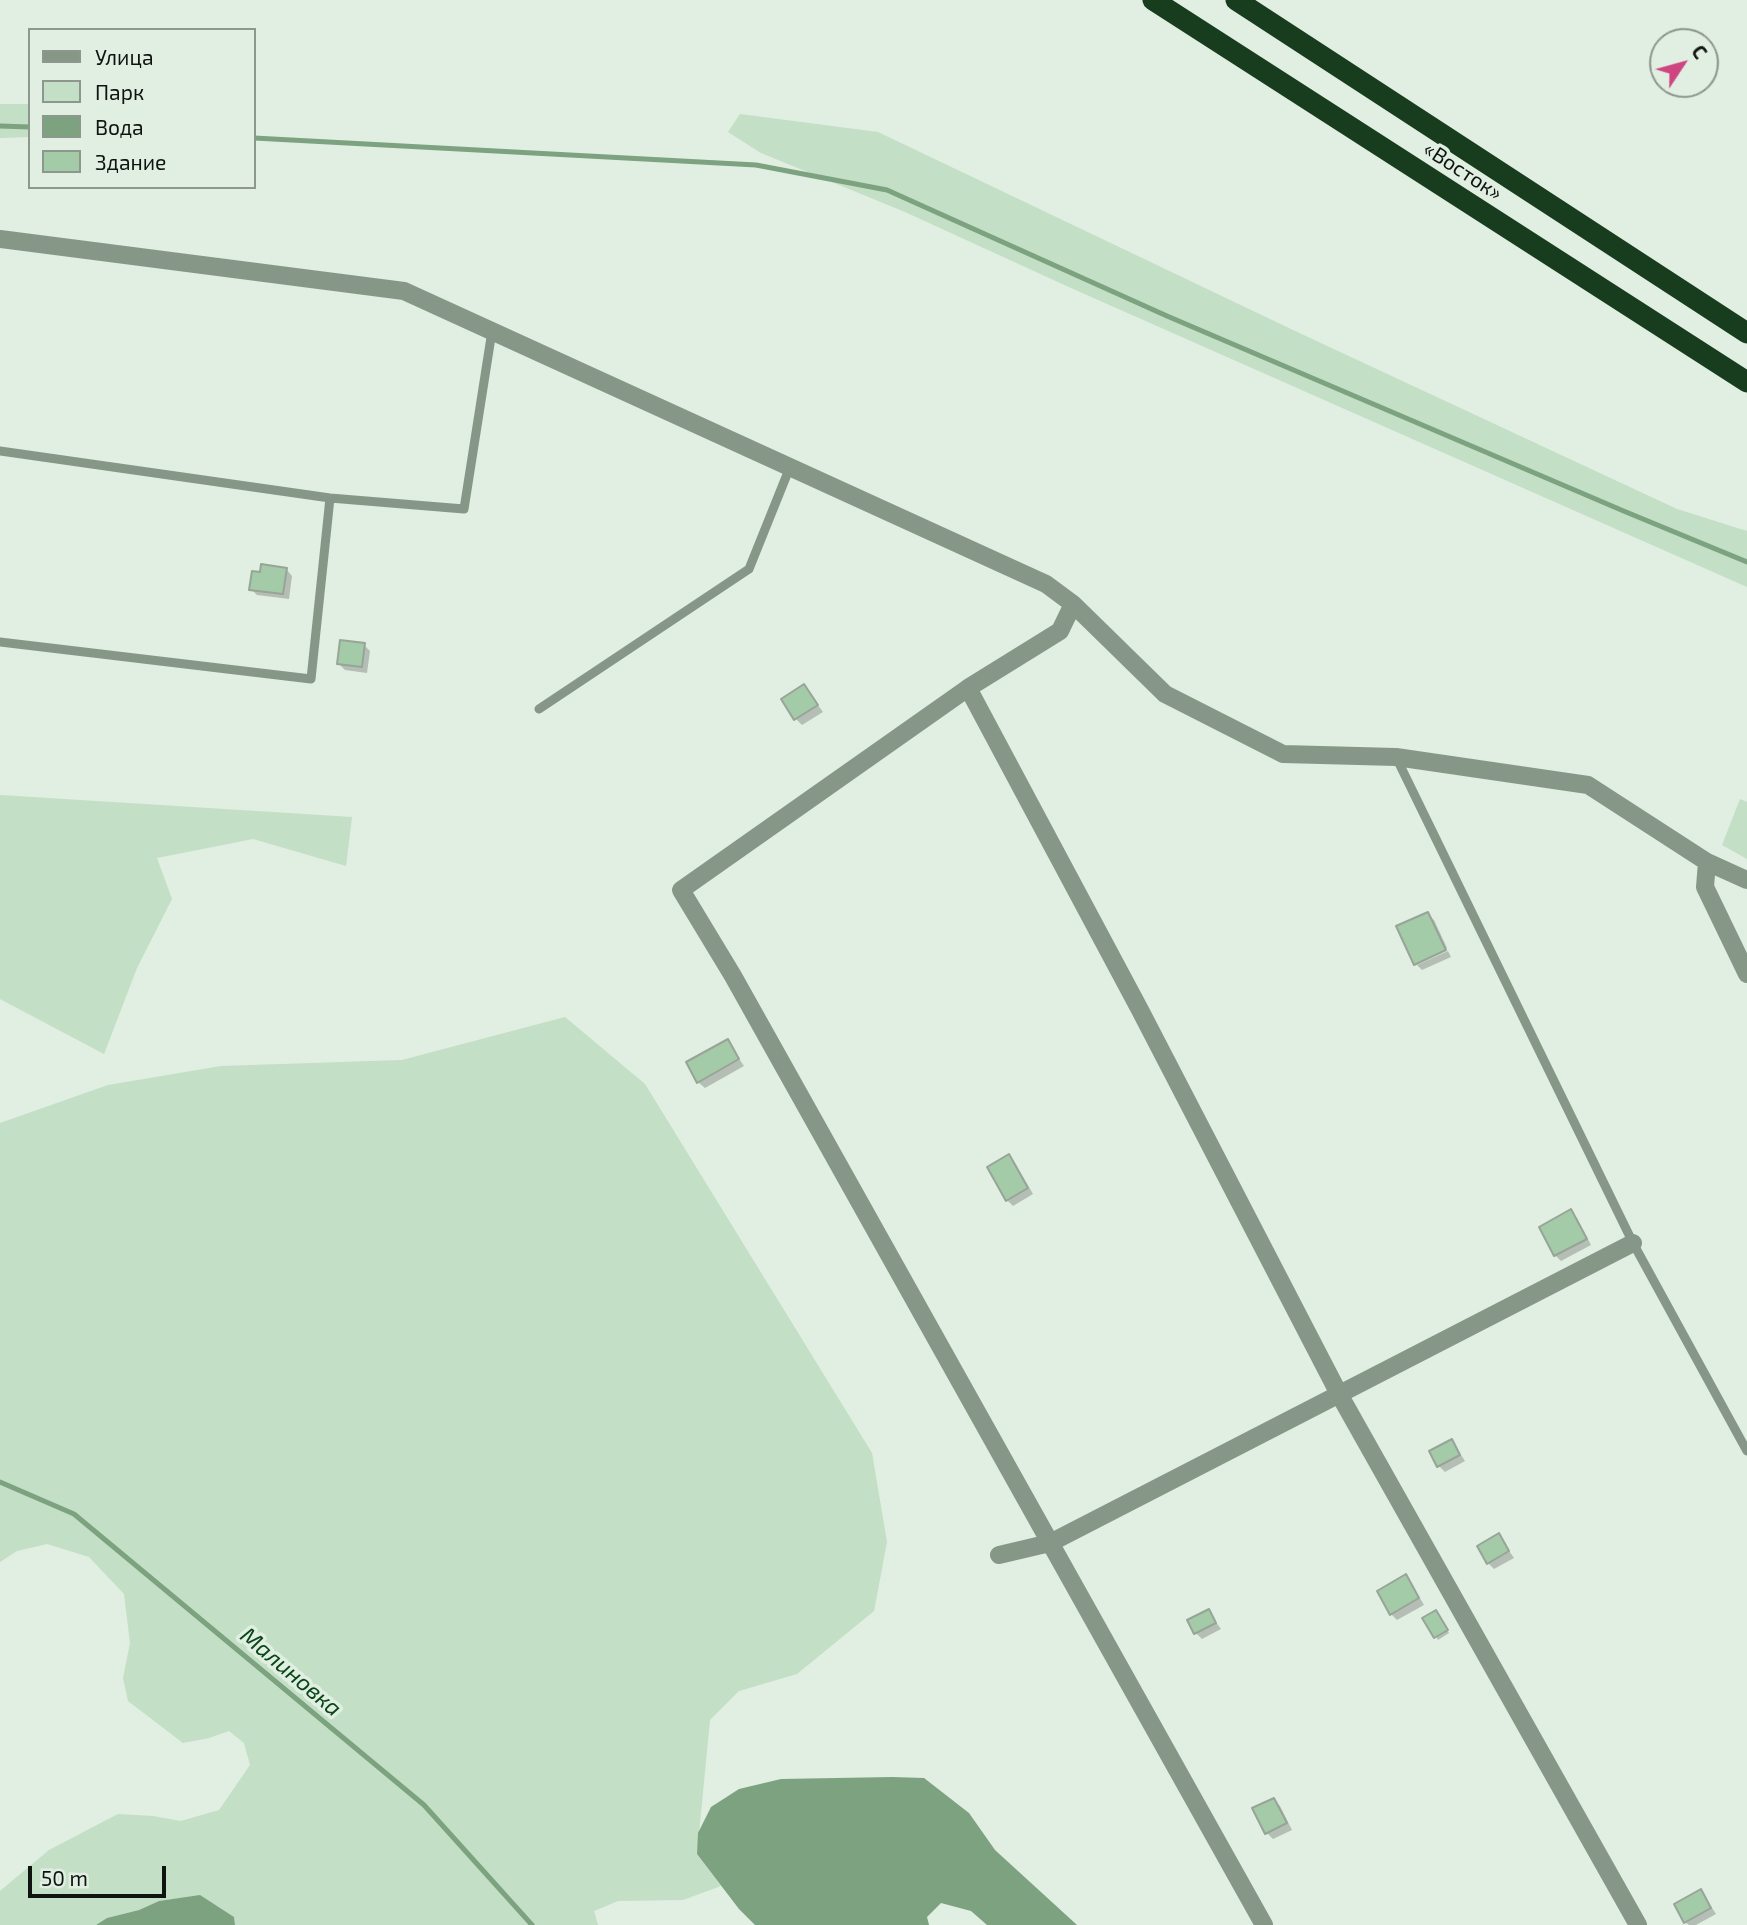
<!DOCTYPE html>
<meta charset="utf-8">
<style>
body{margin:0}
#map{position:relative;width:1747px;height:1925px;overflow:hidden;background:#e1eee2;font-family:"Exo 2",sans-serif}
canvas{display:block}
.legend{position:absolute;left:28px;top:28px;width:228px;height:161px;box-sizing:border-box;background:#e1eee2;border:2px solid #8d978e;margin:0;padding:9px 12px;list-style:none;font-size:21px;color:#0f1410}
.legend li{display:flex;align-items:center;gap:14px;height:35px}
.legend b{width:35px;border:2px solid #8d978e}
.north{position:absolute;left:1649px;top:28px;width:70px;height:70px;box-sizing:border-box;background:#e1eee2;border:2px solid #8d978e;border-radius:50%;rotate:54deg;font-size:19px;font-weight:700;line-height:28px;text-align:center;color:#0f1410}
.north::after{content:'';display:block;margin:auto;width:24px;height:32px;background:#ce4581;clip-path:polygon(50% 0,100% 100%,50% 72%,0 100%)}
.scale{position:absolute;left:28px;top:1866px;width:138px;height:32px;box-sizing:border-box;border:4px solid #0f1410;border-top:0;padding-left:9px;font-size:21px;line-height:24px;white-space:nowrap;color:#0f1410;-webkit-text-stroke:5px #e1eee2;paint-order:stroke}
</style>
<div id="map">
<canvas width="1747" height="1925"></canvas>
<ul class="legend">
<li><b style="height:9px;background:#869788"></b>Улица</li>
<li><b style="height:19px;background:#c3dfc5"></b>Парк</li>
<li><b style="height:19px;background:#7ca27f"></b>Вода</li>
<li><b style="height:19px;background:#a3cba7"></b>Здание</li>
</ul>
<div class="north">С</div>
<div class="scale">50 m</div>
</div>
<script>
const context = document.querySelector('canvas').getContext('2d');
context.lineJoin = 'round';
function fillPath(path, color) {
  context.fillStyle = color;
  context.fill(path, 'evenodd');
}
function poly(rows) {
  const path = new Path2D();
  for (const r of rows) {
    path.moveTo(r[0], r[1]);
    for (let i = 2; i < r.length; i += 2) path.lineTo(r[i], r[i + 1]);
  }
  return path;
}
function trace(path, color, width, dash) {
  context.strokeStyle = color;
  context.lineWidth = width;
  context.lineCap = dash ? 'butt' : 'round';
  context.setLineDash(dash || []);
  context.stroke(path);
}
function write(font, color, halo, rows, align = 'center') {
  context.font = font + ' "Exo 2",sans-serif';
  context.lineWidth = 7;
  context.setLineDash([]);
  context.textBaseline = 'middle';
  context.strokeStyle = halo;
  context.fillStyle = color;
  for (const [text, x, y, turn = 0] of rows) {
    context.save();
    context.translate(x, y);
    context.rotate((+turn || 0) * Math.PI / 180);
    context.textAlign = isNaN(turn) ? turn : align;
    if (halo) context.strokeText(text, 0, 0);
    context.fillText(text, 0, 0);
    context.restore();
  }
}
fillPath(poly([
 [0,104,30,104,30,137,0,138],
 [740,114,878,132,1293,330,1677,509,1747,531,1747,587,1071,288,905,212,761,153,728,132],
 [0,795,352,817,346,866,253,839,157,858,172,899,137,968,104,1054,0,999],
 [1740,799,1747,802,1747,859,1722,845],
 [565,1017,645,1084,872,1453,887,1542,874,1611,797,1674,739,1691,710,1720,697,1854,721,1886,683,1900,618,1901,594,1911,598,1925,235,1925,234,1917,200,1896,159,1901,139,1910,107,1918,96,1925,0,1925,0,1891,49,1850,118,1814,153,1816,181,1821,219,1810,250,1765,244,1743,229,1731,209,1738,183,1743,128,1701,123,1678,130,1643,124,1594,89,1557,47,1544,17,1551,0,1562,0,1123,108,1085,221,1066,402,1060]
]), '#c3dfc5');
fillPath(poly([
 [892,1777,924,1778,969,1813,995,1850,1077,1925,987,1925,971,1911,941,1903,927,1917,929,1925,755,1925,739,1909,697,1854,698,1833,711,1807,739,1789,781,1779],
 [200,1895,234,1917,235,1925,96,1925,107,1918,139,1910,159,1901]
]), '#7ca27f');
fillPath(poly([
 [286,569,292,576,289,599,257,595,251,589],
 [364,645,370,651,367,673,345,670,339,664],
 [804,686,823,712,802,725,796,719],
 [1427,914,1434,920,1447,948,1416,962],
 [1448,951,1451,957,1422,970,1417,965],
 [727,1041,744,1066,705,1088,698,1082],
 [1009,1156,1015,1163,1033,1194,1013,1206,1007,1200],
 [1571,1212,1577,1218,1591,1245,1561,1261,1555,1255],
 [1452,1441,1465,1461,1445,1472,1439,1466],
 [1499,1536,1514,1558,1494,1569,1488,1563],
 [1405,1577,1411,1583,1424,1605,1397,1620,1391,1614],
 [1208,1611,1221,1629,1202,1639,1196,1633],
 [1438,1615,1449,1633,1438,1640,1424,1619],
 [1274,1800,1280,1806,1292,1830,1273,1839,1267,1833],
 [1701,1891,1716,1914,1696,1925,1689,1925,1685,1922]
]), '#0003');
trace(poly([
 [0,126,30,127],
 [254,138,756,165,887,190,1167,316,1626,512,1747,562],
 [0,1482,74,1514,424,1805,532,1925]
]), '#7ca27f', 5);
const building = poly([
 [261,564,287,568,283,594,249,590,252,571,260,572,261,564],
 [340,640,365,643,362,667,337,664,340,640],
 [804,684,818,705,794,720,781,699,804,684],
 [1428,912,1446,950,1414,965,1396,926,1428,912],
 [728,1039,739,1059,697,1083,686,1062,728,1039],
 [1009,1154,1028,1188,1006,1201,987,1167,1009,1154],
 [1571,1209,1587,1239,1554,1256,1539,1227,1571,1209],
 [1452,1439,1460,1455,1437,1467,1429,1451,1452,1439],
 [1499,1533,1509,1551,1487,1564,1477,1546,1499,1533],
 [1406,1574,1419,1598,1390,1615,1377,1591,1406,1574],
 [1209,1609,1216,1623,1194,1634,1187,1620,1209,1609],
 [1436,1610,1448,1630,1434,1638,1422,1618,1436,1610],
 [1274,1798,1287,1823,1265,1834,1252,1808,1274,1798],
 [1701,1889,1711,1908,1684,1923,1674,1904,1701,1889]
]);
fillPath(building, '#a3cba7');
trace(building, '#98a498', 2);
trace(poly([
 [0,451,330,498,464,509,492,331],
 [0,642,311,679,330,498],
 [539,709,749,569,790,467],
 [1396,757,1633,1243,1747,1451]
]), '#869788', 9);
trace(poly([
 [0,239,404,291,1046,584,1073,604,1060,631,968,688,1140,1010,1339,1394,1638,1925],
 [1073,604,1165,694,1283,754,1396,757,1588,785,1707,862,1747,880],
 [968,688,681,890,733,976,1264,1925],
 [1707,862,1705,887,1747,974],
 [999,1555,1050,1543,1633,1243]
]), '#869788', 18);
trace(poly([
 [1153,0,1747,382],
 [1236,0,1747,333]
]), '#183c1e', 21);
write('21px', '#0f1410', '#e1eee2', [
 ["«Восток»",1463,171,33]
]);
write('italic 23px', '#084618', '#e1eee2', [
 ["Малиновка",291,1672,40]
]);
</script>
